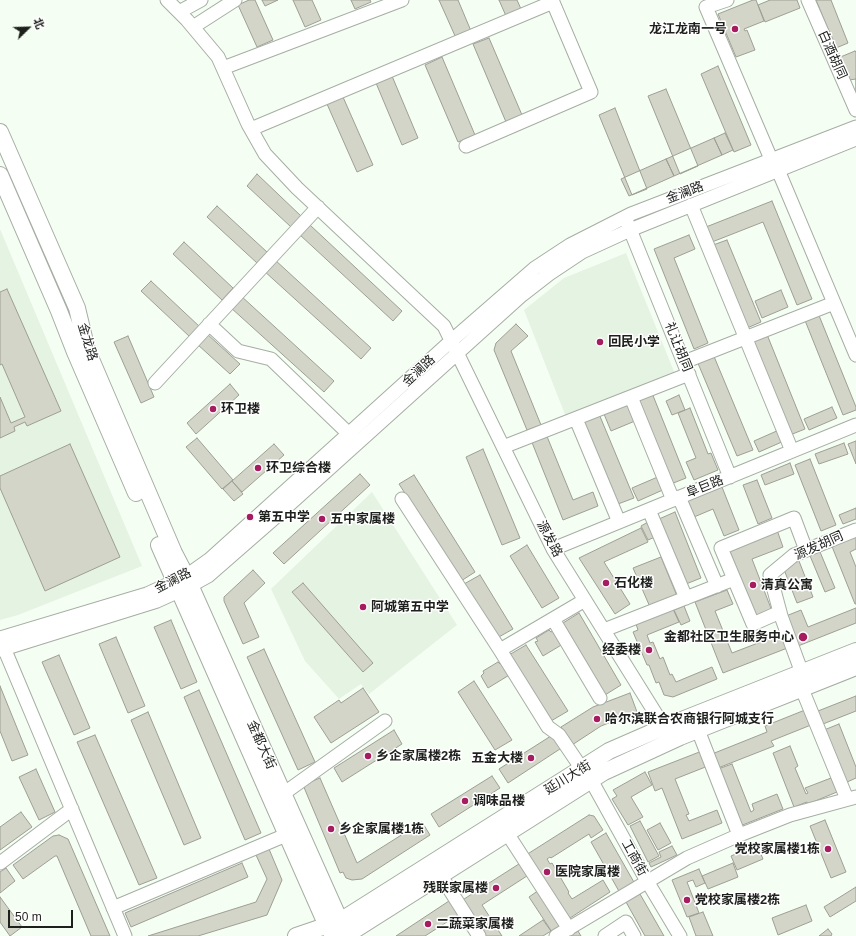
<!DOCTYPE html>
<meta charset="utf-8">
<style>
body{margin:0}
#map{position:relative;width:856px;height:936px;overflow:hidden;background:#f5fef3;font-family:Helvetica,"Noto Sans SC",sans-serif}
canvas{display:block}
.north{position:absolute;left:8px;top:8px;width:40px;height:40px;-webkit-text-stroke:3px #fff;paint-order:stroke;rotate:67deg;font-size:11px;font-weight:700;line-height:16px;text-align:center;color:#1d201c}
.north::after{content:'';display:block;margin:auto;width:14px;height:18px;background:#1d201c;clip-path:polygon(50% 0,100% 100%,50% 72%,0 100%)}
.scale{position:absolute;left:8px;top:910px;width:65px;height:18px;box-sizing:border-box;border:2px solid #1d201c;border-top:0;padding-left:5px;font-size:12px;line-height:14px;white-space:nowrap;color:#1d201c;-webkit-text-stroke:3px #fff;paint-order:stroke}
</style>
<div id="map">
<canvas width="856" height="936"></canvas>
<div class="north">北</div>
<div class="scale">50 m</div>
</div>
<script>
const context = document.querySelector('canvas').getContext('2d');
context.lineJoin = 'round';
function fillPath(path, color) {
  context.fillStyle = color;
  context.fill(path, 'evenodd');
}
function poly(rows) {
  const path = new Path2D();
  for (const r of rows) {
    path.moveTo(r[0], r[1]);
    for (let i = 2; i < r.length; i += 2) path.lineTo(r[i], r[i + 1]);
  }
  return path;
}
function trace(path, color, width, dash) {
  context.strokeStyle = color;
  context.lineWidth = width;
  context.lineCap = dash ? 'butt' : 'round';
  context.setLineDash(dash || []);
  context.stroke(path);
}
function write(font, color, halo, rows, align = 'center') {
  context.font = font + ' Helvetica,"Noto Sans SC",sans-serif';
  context.lineWidth = 3;
  context.setLineDash([]);
  context.textBaseline = 'middle';
  context.strokeStyle = halo;
  context.fillStyle = color;
  for (const [text, x, y, turn = 0] of rows) {
    context.save();
    context.translate(x, y);
    context.rotate((+turn || 0) * Math.PI / 180);
    context.textAlign = isNaN(turn) ? turn : align;
    if (halo) context.strokeText(text, 0, 0);
    context.fillText(text, 0, 0);
    context.restore();
  }
}
fillPath(poly([
 [0,229,142,566,18,615,0,620],
 [626,253,675,374,566,417,524,310,564,278],
 [372,492,457,625,369,694,361,684,339,699,305,661,271,589]
]), '#e5f3e2');
const building = poly([
 [249,0,255,0,273,40,257,47,238,5,249,0],
 [262,0,278,0,265,6,262,0],
 [293,0,312,0,321,20,305,27,293,0],
 [351,0,370,0,371,2,355,9,351,0],
 [439,0,458,0,471,31,456,38,439,0],
 [499,0,517,0,521,9,506,16,499,0],
 [753,0,756,0,764,21,744,29,745,31,747,30,755,50,736,57,718,14,753,0],
 [770,0,797,0,800,8,765,22,758,5,770,0],
 [816,0,831,0,848,43,836,48,816,0],
 [489,38,522,115,506,122,473,44,489,38],
 [855,51,856,52,856,98,838,58,855,51],
 [442,57,475,135,458,142,425,65,442,57],
 [718,66,751,145,734,152,701,74,718,66],
 [392,76,418,138,402,145,376,83,392,76],
 [856,79,856,97,849,80,856,79],
 [666,89,698,166,680,174,648,96,666,89],
 [343,97,373,165,357,172,327,104,343,97],
 [615,108,647,189,632,195,599,115,615,108],
 [725,133,733,150,722,155,714,138,725,133],
 [714,138,722,155,674,176,666,159,714,138],
 [666,159,674,176,629,196,621,179,666,159],
 [257,174,301,216,291,227,247,186,257,174],
 [772,201,812,299,797,305,763,222,712,242,706,227,772,201],
 [217,206,267,252,257,263,207,217,217,206],
 [310,225,402,311,393,321,300,235,310,225],
 [689,235,695,249,674,258,708,343,694,349,654,249,689,235],
 [727,240,761,322,747,328,713,245,727,240],
 [184,242,233,288,222,300,173,254,184,242],
 [274,259,371,348,361,359,263,270,274,259],
 [151,281,200,327,190,337,141,291,151,281],
 [7,289,61,411,27,426,25,422,14,427,15,431,0,438,0,397,11,423,25,417,2,364,0,365,0,292,7,289],
 [781,290,788,307,762,318,755,301,781,290],
 [240,295,334,381,324,392,230,307,240,295],
 [818,313,856,407,856,410,843,415,804,318,818,313],
 [516,324,528,336,511,351,541,425,527,430,494,350,496,343,516,324],
 [766,332,805,429,790,435,751,339,766,332],
 [206,333,240,364,230,374,197,344,206,333],
 [128,336,154,397,141,403,114,342,128,336],
 [713,354,753,450,737,456,697,361,713,354],
 [230,384,239,395,196,434,187,423,230,384],
 [652,393,686,478,671,484,637,399,652,393],
 [679,395,685,410,672,415,666,401,679,395],
 [628,404,635,421,611,431,604,414,628,404],
 [832,407,837,418,809,430,804,419,832,407],
 [690,408,708,454,711,453,718,470,694,480,686,462,696,458,678,413,690,408],
 [599,414,634,498,618,504,583,420,599,414],
 [779,430,784,441,759,452,754,441,779,430],
 [546,434,573,500,593,492,598,506,563,520,531,440,546,434],
 [197,438,233,480,222,489,186,447,197,438],
 [856,441,856,464,848,444,856,441],
 [844,443,848,454,819,464,815,454,844,443],
 [70,444,120,557,45,591,0,488,0,476,70,444],
 [274,444,284,455,242,492,232,481,274,444],
 [483,449,520,538,502,545,466,457,483,449],
 [810,459,836,525,821,531,795,465,810,459],
 [790,463,794,474,765,485,761,475,790,463],
 [360,474,370,485,284,564,273,553,360,474],
 [414,475,475,572,461,581,399,484,414,475],
 [660,476,665,489,638,501,632,488,660,476],
 [757,480,772,518,758,524,743,485,757,480],
 [232,481,243,494,234,501,223,489,232,481],
 [722,487,739,530,724,536,713,509,694,517,688,501,722,487],
 [856,508,856,519,843,524,839,515,856,508],
 [675,512,701,578,686,584,659,519,675,512],
 [648,522,655,537,648,540,641,526,648,522],
 [641,528,648,542,604,562,630,604,615,614,579,558,641,528],
 [777,530,783,547,752,559,772,611,756,618,729,549,777,530],
 [856,534,856,549,850,552,856,567,856,604,855,604,831,544,856,534],
 [527,545,559,598,542,608,510,556,527,545],
 [818,547,835,588,825,592,808,551,818,547],
 [661,557,677,596,650,607,633,568,661,557],
 [799,561,813,597,797,603,783,567,799,561],
 [253,570,265,583,244,603,259,637,243,644,224,601,224,597,253,570],
 [480,575,513,629,497,638,464,584,480,575],
 [303,583,373,663,363,672,292,592,303,583],
 [727,590,733,604,715,611,732,653,784,633,790,647,723,673,695,602,727,590],
 [684,606,690,621,681,625,674,610,684,606],
 [856,608,856,623,798,646,786,616,801,610,808,627,856,608],
 [673,609,679,622,647,635,650,643,653,642,660,659,663,657,670,675,672,674,676,682,712,667,717,679,673,697,664,695,659,682,656,683,649,665,647,665,633,632,638,630,636,624,673,609],
 [579,613,621,685,605,695,563,623,579,613],
 [171,620,197,682,181,689,154,627,171,620],
 [549,630,551,632,555,630,563,644,543,656,535,642,538,641,536,638,549,630],
 [116,637,145,706,128,713,99,644,116,637],
 [526,645,568,711,551,721,509,655,526,645],
 [264,649,315,762,298,770,247,657,264,649],
 [59,655,90,728,74,735,42,662,59,655],
 [498,662,500,664,504,662,511,674,488,688,481,676,484,673,483,671,498,662],
 [474,681,512,740,495,750,458,692,474,681],
 [0,686,28,755,12,761,0,731,0,686],
 [363,688,379,712,331,743,314,717,339,700,341,703,363,688],
 [199,690,261,833,245,840,184,697,199,690],
 [630,693,637,712,601,726,572,745,561,727,593,707,630,693],
 [856,696,856,711,823,724,818,711,856,696],
 [805,710,811,725,771,741,774,746,718,768,712,754,767,732,765,726,805,710],
 [148,712,201,838,184,845,131,720,148,712],
 [839,724,856,767,856,778,845,783,824,730,839,724],
 [394,730,402,744,342,782,334,768,394,730],
 [554,734,563,747,508,783,499,769,554,734],
 [95,735,157,878,139,885,77,742,95,735],
 [790,746,798,766,795,768,806,794,808,793,805,788,831,778,837,792,808,804,807,802,794,807,773,753,790,746],
 [702,751,708,766,675,779,689,814,686,815,689,821,717,810,722,823,682,839,662,788,655,791,648,772,702,751],
 [732,764,751,812,754,810,752,804,777,794,783,809,740,826,718,769,732,764],
 [36,769,55,812,39,820,19,777,36,769],
 [645,772,652,785,631,797,643,817,628,825,612,799,617,796,613,790,645,772],
 [492,776,500,788,439,827,431,814,492,776],
 [320,778,357,863,422,822,430,835,362,879,352,880,346,878,343,872,340,873,303,785,320,778],
 [21,812,32,827,0,850,0,827,21,812],
 [589,815,594,816,603,830,591,838,589,834,551,858,550,857,547,859,550,864,552,863,569,892,568,893,572,899,603,880,610,892,567,920,526,855,589,815],
 [825,820,846,872,831,878,810,826,825,820],
 [640,821,659,856,648,862,630,826,640,821],
 [660,823,671,843,658,850,647,830,660,823],
 [606,833,635,884,620,893,591,842,606,833],
 [59,835,68,839,110,936,91,936,57,856,55,856,23,879,13,865,53,836,59,835],
 [757,845,763,859,737,870,731,856,757,845],
 [672,846,677,855,651,867,649,863,661,857,659,852,672,846],
 [269,849,282,880,267,915,198,936,148,936,256,902,267,879,256,855,269,849],
 [522,862,530,874,482,905,502,936,483,936,461,901,522,862],
 [242,863,248,877,131,927,125,913,242,863],
 [733,863,738,877,708,889,702,876,733,863],
 [6,868,15,881,0,893,0,872,6,868],
 [699,869,705,883,696,887,693,880,687,882,699,913,687,917,672,880,699,869],
 [856,887,856,901,830,917,824,907,856,887],
 [539,890,563,926,552,932,529,897,539,890],
 [640,894,664,936,645,936,626,902,640,894],
 [0,897,22,927,10,936,0,922,0,897],
 [452,899,461,913,425,936,396,936,452,899],
 [806,905,812,921,778,935,772,918,806,905],
 [703,912,713,936,696,936,689,917,703,912],
 [543,920,551,931,543,936,519,936,543,920],
 [828,929,832,934,831,936,819,936,828,929],
 [578,931,581,936,570,936,578,931]
]);
fillPath(building, '#d4d5c9');
trace(building, '#9e9f94', 1);
const minor = poly([
 [167,0,187,20,218,57,248,124,265,154,297,188,444,326,553,549,664,727],
 [727,0,706,7,771,159],
 [808,0,856,110],
 [179,12,201,0],
 [193,27,235,0],
 [223,68,402,0],
 [251,129,553,2],
 [466,146,591,92,552,0],
 [778,170,856,355],
 [691,205,792,451],
 [627,222,730,477],
 [209,324,238,351,271,359,349,434],
 [684,362,834,303],
 [155,383,318,207],
 [631,397,673,500],
 [576,419,619,522],
 [503,447,689,374],
 [679,497,717,586],
 [402,499,500,650,548,727,559,735,582,769],
 [649,510,686,598],
 [553,549,856,425],
 [780,612,753,624,721,548,794,518,806,550],
 [553,619,600,698],
 [604,630,734,579],
 [0,638,147,594,186,576,210,559,451,341,535,268,570,245,631,214,856,127],
 [4,648,125,936],
 [0,650,157,601,190,586,208,576,271,521,522,295,549,274,582,252,630,230,856,139],
 [500,650,585,600],
 [802,673,781,616,770,575,794,555,856,530],
 [802,689,847,799],
 [698,730,739,835],
 [591,780,647,881,680,936],
 [283,794,385,721],
 [507,833,569,929],
 [0,863,72,809],
 [441,876,479,936],
 [113,908,286,835],
 [556,936,687,858,737,836,790,815,856,797],
 [605,936,626,922,634,936]
]);
const major = poly([
 [0,132,77,308,87,350,174,553,186,576,340,921,350,936],
 [0,175,59,311,75,352,136,493],
 [159,545,327,926,334,936],
 [296,936,340,921,609,751,664,727,856,651],
 [345,936,604,772,680,737,856,667]
]);
trace(minor, '#a6aea4', 15);
trace(major, '#a6aea4', 18);
trace(minor, '#fff', 13);
trace(major, '#fff', 16);
for (const [x, y, r, color] of [
 [735,29,4,"#a61c61"],
 [600,342,4,"#a61c61"],
 [213,409,4,"#a61c61"],
 [258,468,4,"#a61c61"],
 [250,517,4,"#a61c61"],
 [322,519,4,"#a61c61"],
 [606,583,4,"#a61c61"],
 [753,585,4,"#a61c61"],
 [363,607,4,"#a61c61"],
 [803,637,5,"#a61c61"],
 [649,650,4,"#a61c61"],
 [597,719,4,"#a61c61"],
 [368,756,4,"#a61c61"],
 [531,758,4,"#a61c61"],
 [465,801,4,"#a61c61"],
 [331,829,4,"#a61c61"],
 [828,849,4,"#a61c61"],
 [547,872,4,"#a61c61"],
 [496,888,4,"#a61c61"],
 [687,900,4,"#a61c61"],
 [428,924,4,"#a61c61"]
]) {
  const dot = new Path2D();
  dot.arc(x, y, r, 0, 2 * Math.PI);
  context.fillStyle = color;
  context.fill(dot);
  trace(dot, '#fff', 1.5);
}
write('bold 13px', '#1d201c', '#fff', [
 ["龙江龙南一号",727,29,"right"],
 ["回民小学",608,342],
 ["环卫楼",221,409],
 ["环卫综合楼",266,468],
 ["第五中学",258,517],
 ["五中家属楼",330,519],
 ["石化楼",614,583],
 ["清真公寓",761,585],
 ["阿城第五中学",371,607],
 ["金都社区卫生服务中心",794,637,"right"],
 ["经委楼",641,650,"right"],
 ["哈尔滨联合农商银行阿城支行",605,719],
 ["乡企家属楼2栋",376,756],
 ["五金大楼",523,758,"right"],
 ["调味品楼",473,801],
 ["乡企家属楼1栋",339,829],
 ["党校家属楼1栋",820,849,"right"],
 ["医院家属楼",555,872],
 ["残联家属楼",488,888,"right"],
 ["党校家属楼2栋",695,900],
 ["二蔬菜家属楼",436,924]
], 'left');
write('13px', '#1d201c', '#fff', [
 ["白酒胡同",832,55,66],
 ["金澜路",685,193,-21],
 ["金龙路",87,342,73],
 ["礼让胡同",678,347,68],
 ["金澜路",419,371,-43],
 ["阜巨路",705,487,-22],
 ["源发路",549,539,62],
 ["源发胡同",819,546,-24],
 ["金澜路",173,581,-27],
 ["金都大街",261,745,66],
 ["延川大街",568,778,-32],
 ["工商街",634,858,61]
]);
</script>
